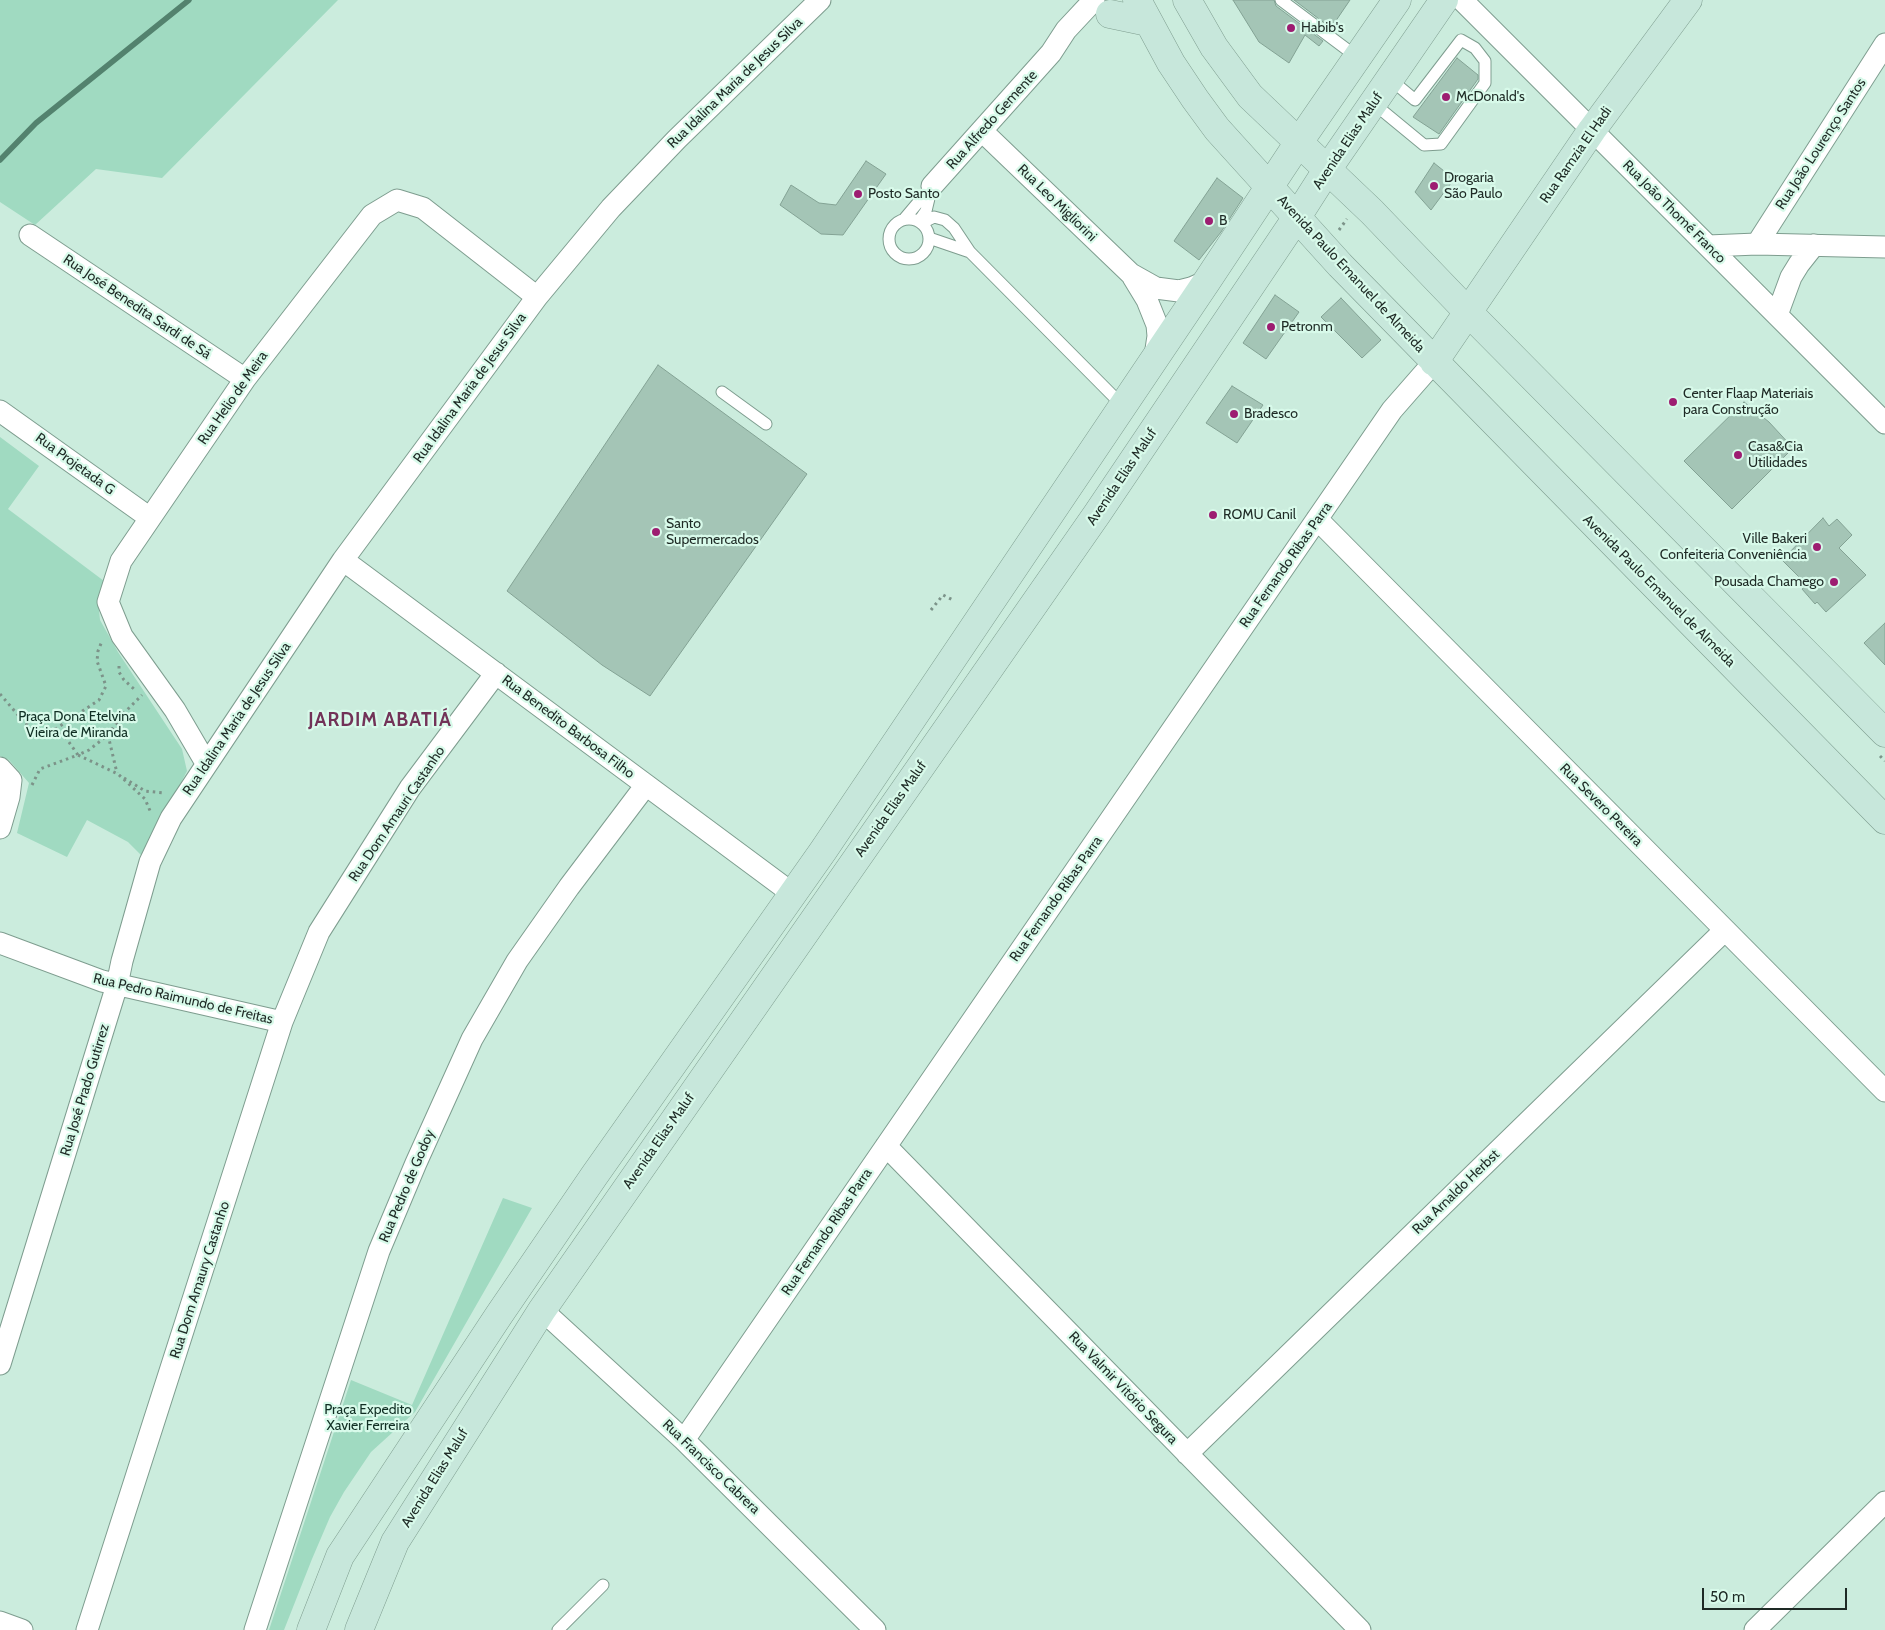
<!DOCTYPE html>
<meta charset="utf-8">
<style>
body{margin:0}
#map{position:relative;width:1885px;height:1630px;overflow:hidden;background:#cbecdd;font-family:Cabin,sans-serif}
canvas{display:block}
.scale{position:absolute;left:1702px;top:1588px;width:145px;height:22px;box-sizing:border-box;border:2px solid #1e2a25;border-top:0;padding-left:6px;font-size:15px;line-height:18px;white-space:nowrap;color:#1e2a25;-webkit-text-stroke:4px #d8faea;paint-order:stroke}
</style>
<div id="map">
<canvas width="1885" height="1630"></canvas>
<div class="scale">50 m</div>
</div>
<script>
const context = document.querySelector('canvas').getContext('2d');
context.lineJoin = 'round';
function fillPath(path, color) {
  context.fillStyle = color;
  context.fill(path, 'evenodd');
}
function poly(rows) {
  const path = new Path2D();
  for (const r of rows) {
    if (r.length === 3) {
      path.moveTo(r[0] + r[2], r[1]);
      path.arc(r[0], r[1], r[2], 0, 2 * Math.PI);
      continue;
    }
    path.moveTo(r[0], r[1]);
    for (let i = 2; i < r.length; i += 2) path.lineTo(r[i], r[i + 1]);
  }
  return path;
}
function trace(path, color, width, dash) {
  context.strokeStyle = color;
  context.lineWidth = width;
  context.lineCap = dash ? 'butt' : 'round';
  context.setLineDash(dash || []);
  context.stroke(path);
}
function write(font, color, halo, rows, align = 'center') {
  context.font = font + ' Cabin,sans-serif';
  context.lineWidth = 4.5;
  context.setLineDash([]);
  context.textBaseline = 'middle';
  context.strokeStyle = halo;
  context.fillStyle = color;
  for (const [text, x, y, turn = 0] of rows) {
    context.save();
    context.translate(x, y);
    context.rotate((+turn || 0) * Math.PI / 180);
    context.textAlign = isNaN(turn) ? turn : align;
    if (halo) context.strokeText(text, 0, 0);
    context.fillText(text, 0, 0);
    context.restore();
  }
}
fillPath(poly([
 [0,0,338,0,162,178,96,169,35,225,0,202],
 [0,437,39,466,8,509,104,581,98,600,100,620,118,652,182,749,187,771,143,857,128,842,87,820,67,857,17,833,29,783,9,760,0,756],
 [503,1198,532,1208,415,1412,371,1452,344,1492,330,1517,312,1559,284,1630,269,1630,351,1380,412,1405]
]), '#a0dac1');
trace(poly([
 [0,160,36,123,189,0]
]), '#53826e', 5.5);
const building = poly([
 [1233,0,1274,0,1276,6,1323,41,1319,46,1305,35,1289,63,1259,42,1233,0],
 [1294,0,1350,0,1331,28,1294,0],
 [1457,58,1478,75,1478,79,1439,134,1413,117,1457,58],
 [866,161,886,174,843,235,821,234,780,205,791,185,819,203,836,205,866,161],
 [1434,163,1454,179,1431,210,1415,192,1434,163],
 [1217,178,1243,198,1221,232,1199,260,1174,241,1217,178],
 [1275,295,1299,312,1266,359,1243,343,1275,295],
 [1341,298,1381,340,1362,358,1321,317,1341,298],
 [658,365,807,474,650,696,602,665,507,591,658,365],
 [1232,386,1263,405,1237,443,1206,423,1232,386],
 [1744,402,1769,422,1793,448,1732,509,1684,461,1744,402],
 [1823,518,1829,526,1837,519,1852,535,1839,548,1866,575,1826,612,1817,602,1815,604,1802,589,1807,585,1782,560,1823,518],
 [1885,623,1885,665,1864,643,1885,623]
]);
fillPath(building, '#a4c5b6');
trace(building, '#83a294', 1);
const lane = poly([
 [1281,0,1357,57],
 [1373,103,1424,145,1441,144,1485,83,1485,61,1475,48,1461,40,1415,100,1390,79],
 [905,218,932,186],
 [909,239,20],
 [919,221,926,211,931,190],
 [922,223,934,217,945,220,954,228,970,252,1122,405],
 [929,238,970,252],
 [722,392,766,424],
 [558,1630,603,1585]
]);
const street = poly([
 [1462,0,1885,423],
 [982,131,1131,274,1156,288,1179,291,1191,288,1207,281],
 [932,186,1051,53,1066,30,1094,0],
 [30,235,245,379],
 [1757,244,1885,44],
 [1708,246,1757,244,1885,247],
 [1133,277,1147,300,1157,325,1158,336,1155,356],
 [1777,315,1791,277,1799,264,1814,245],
 [0,411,150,518],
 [1317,519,1885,1091],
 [343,560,793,894],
 [206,763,175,710,122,636,108,602,121,561,245,379,372,215,397,200,423,208,537,297],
 [0,768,11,780,9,797,0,828],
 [0,943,102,981,282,1022],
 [886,1146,1360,1630],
 [542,1310,684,1440,875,1630],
 [0,1364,117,985,122,961,150,862,171,818,343,560,537,297,611,208,677,139,820,0],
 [684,1440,1392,410,1434,362],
 [1187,1454,1725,930],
 [0,1622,22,1630],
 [87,1630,282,1022,319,932,410,788,496,673],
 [255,1630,379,1251,416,1163,472,1039,517,961,569,887,646,785],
 [1755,1630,1885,1502]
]);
const secondary = poly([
 [1137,0,1171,63,1195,99,1217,129,1340,265,1885,820],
 [1187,0,1214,47,1250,96,1372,212,1468,312,1885,733],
 [1110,14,1148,22],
 [1434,362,1592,130,1688,0],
 [311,1630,340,1556,499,1315,594,1176,823,851,1207,281,1299,142,1397,0],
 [359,1630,395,1542,542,1310,1097,514,1297,217,1327,170,1444,0]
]);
trace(lane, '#7e9d8f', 13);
trace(street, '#7e9d8f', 23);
trace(secondary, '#7e9d8f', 29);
trace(poly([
 [1339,230,1347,219],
 [931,610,943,595,953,600],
 [119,666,119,672,124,680,134,689],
 [0,694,24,722,38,732,54,730,99,700,106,686,97,661,98,651,102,641],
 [54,730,66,738,78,755,89,750,108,735,123,714,142,695],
 [108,735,117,773],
 [1880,756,1885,761],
 [124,778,145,791,164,793],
 [32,785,40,769,78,755,118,774,145,799,151,813]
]), '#7c9389', 3, [2.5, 4]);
trace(lane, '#fff', 11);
trace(street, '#fff', 21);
trace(secondary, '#c7e7db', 28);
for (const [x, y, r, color] of [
 [1291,28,5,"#9d1d71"],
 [1446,97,5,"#9d1d71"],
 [1434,186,5,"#9d1d71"],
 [858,194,5,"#9d1d71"],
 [1209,221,5,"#9d1d71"],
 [1271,327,5,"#9d1d71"],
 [1673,402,5,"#9d1d71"],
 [1234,414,5,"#9d1d71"],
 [1738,455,5,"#9d1d71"],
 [1213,515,5,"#9d1d71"],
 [656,532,5,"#9d1d71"],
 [1817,547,5,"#9d1d71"],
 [1834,582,5,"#9d1d71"]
]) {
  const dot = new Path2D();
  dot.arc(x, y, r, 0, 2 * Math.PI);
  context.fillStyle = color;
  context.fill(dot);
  trace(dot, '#d8faea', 2);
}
write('14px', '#1e2a25', '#d8faea', [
 ["Habib's",1301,28],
 ["McDonald's",1456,97],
 ["Drogaria",1444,178],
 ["São Paulo",1444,194],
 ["Posto Santo",868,194],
 ["B",1219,221],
 ["Petronm",1281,327],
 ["Center Flaap Materiais",1683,394],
 ["para Construção",1683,410],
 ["Bradesco",1244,414],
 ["Casa&Cia",1748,447],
 ["Utilidades",1748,463],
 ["ROMU Canil",1223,515],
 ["Santo",666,524],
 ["Supermercados",666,540],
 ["Ville Bakeri",1807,539,"right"],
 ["Confeiteria Conveniência",1807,555,"right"],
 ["Pousada Chamego",1824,582,"right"]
], 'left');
write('14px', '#1e2a25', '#d8faea', [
 ["Rua Idalina Maria de Jesus Silva",735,83,-44],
 ["Rua Alfredo Gemente",992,120,-48],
 ["Avenida Elias Maluf",1348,141,-56],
 ["Rua João Lourenço Santos",1821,144,-57],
 ["Rua Ramzia El Hadi",1576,155,-55],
 ["Rua Leo Migliorini",1057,203,44],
 ["Rua João Thomé Franco",1674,212,45],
 ["Avenida Paulo Emanuel de Almeida",1351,274,47],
 ["Rua José Benedita Sardi de Sá",137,307,34],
 ["Rua Idalina Maria de Jesus Silva",470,388,-54],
 ["Rua Helio de Meira",233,398,-55],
 ["Rua Projetada G",75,464,36],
 ["Avenida Elias Maluf",1122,477,-56],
 ["Rua Fernando Ribas Parra",1286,565,-55],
 ["Avenida Paulo Emanuel de Almeida",1659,591,45],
 ["Rua Idalina Maria de Jesus Silva",237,719,-56],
 ["Rua Benedito Barbosa Filho",568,727,37],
 ["Rua Severo Pereira",1601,805,45],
 ["Avenida Elias Maluf",891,809,-55],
 ["Rua Dom Amauri Castanho",397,814,-56],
 ["Rua Fernando Ribas Parra",1056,899,-55],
 ["Rua Pedro Raimundo de Freitas",183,999,13],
 ["Rua José Prado Gutirrez",85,1090,-73],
 ["Avenida Elias Maluf",659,1141,-55],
 ["Rua Pedro de Godoy",407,1186,-67],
 ["Rua Arnaldo Herbst",1456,1192,-44],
 ["Rua Fernando Ribas Parra",827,1232,-56],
 ["Rua Dom Amaury Castanho",200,1280,-72],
 ["Rua Valmir Vitório Segura",1123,1388,46],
 ["Rua Francisco Cabrera",711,1467,44],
 ["Avenida Elias Maluf",435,1478,-58]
]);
write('14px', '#112f24', '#d8faea', [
 ["Praça Dona Etelvina",77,717],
 ["Vieira de Miranda",77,733],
 ["Praça Expedito",368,1410],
 ["Xavier Ferreira",368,1426]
]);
context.letterSpacing = '1px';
write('bold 19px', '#723358', '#d8faea', [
 ["JARDIM ABATIÁ",380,720]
]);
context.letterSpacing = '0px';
</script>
